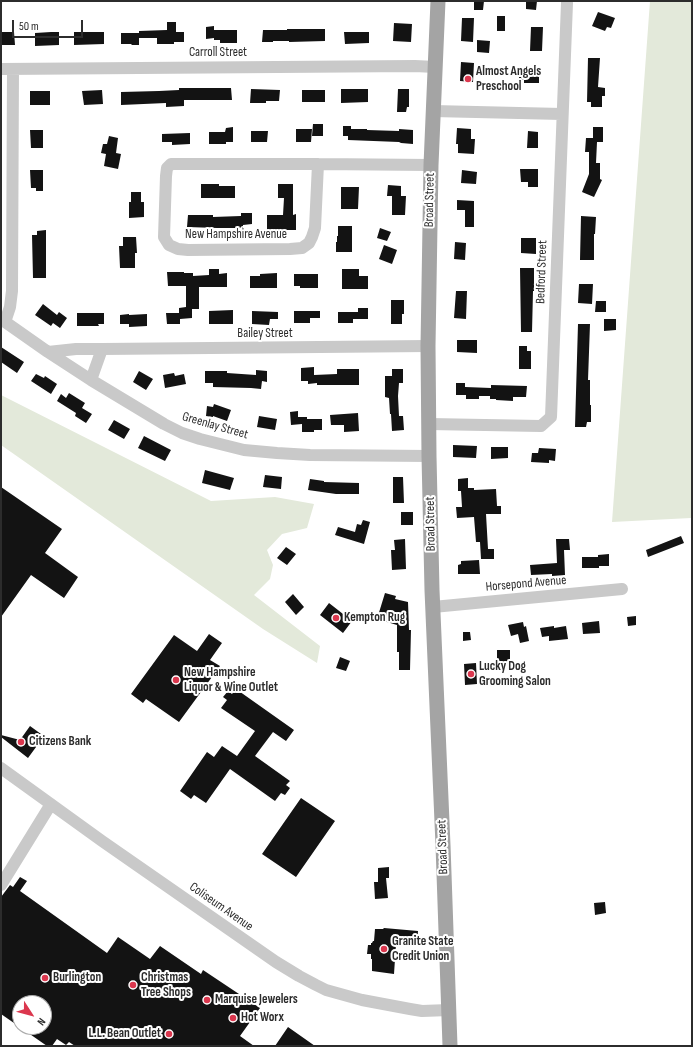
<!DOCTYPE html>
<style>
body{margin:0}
#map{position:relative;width:693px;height:1047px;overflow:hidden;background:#fff;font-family:"Sofia Sans Condensed",sans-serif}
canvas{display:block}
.frame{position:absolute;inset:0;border:2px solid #2c2c2c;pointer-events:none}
.north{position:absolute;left:12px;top:995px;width:40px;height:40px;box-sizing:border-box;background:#fff;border:1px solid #ababab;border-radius:50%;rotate:126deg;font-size:11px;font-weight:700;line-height:16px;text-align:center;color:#2c2c2c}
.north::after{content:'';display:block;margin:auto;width:14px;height:18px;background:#db374e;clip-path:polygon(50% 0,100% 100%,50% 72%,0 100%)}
.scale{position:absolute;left:12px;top:20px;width:71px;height:18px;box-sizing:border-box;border:2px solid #2c2c2c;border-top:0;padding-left:5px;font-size:12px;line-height:14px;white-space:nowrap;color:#2c2c2c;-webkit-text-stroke:3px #fff;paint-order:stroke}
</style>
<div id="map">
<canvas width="693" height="1047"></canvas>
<div class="frame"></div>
<div class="north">N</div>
<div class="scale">50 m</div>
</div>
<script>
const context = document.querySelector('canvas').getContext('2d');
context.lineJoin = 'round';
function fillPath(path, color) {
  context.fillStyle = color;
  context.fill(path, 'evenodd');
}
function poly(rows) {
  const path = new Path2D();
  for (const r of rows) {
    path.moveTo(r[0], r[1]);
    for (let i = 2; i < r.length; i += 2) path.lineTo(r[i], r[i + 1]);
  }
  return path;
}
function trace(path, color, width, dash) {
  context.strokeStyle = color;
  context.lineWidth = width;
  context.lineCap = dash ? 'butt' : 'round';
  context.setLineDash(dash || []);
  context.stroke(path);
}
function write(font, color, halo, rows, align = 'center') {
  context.font = font + ' "Sofia Sans Condensed",sans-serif';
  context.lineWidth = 4;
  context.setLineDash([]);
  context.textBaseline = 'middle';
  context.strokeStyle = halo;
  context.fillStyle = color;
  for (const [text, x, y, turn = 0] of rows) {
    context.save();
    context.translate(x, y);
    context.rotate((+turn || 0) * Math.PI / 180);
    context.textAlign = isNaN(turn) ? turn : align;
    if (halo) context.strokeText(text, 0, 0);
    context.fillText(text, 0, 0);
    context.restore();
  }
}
fillPath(poly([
 [650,1,692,1,692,516,691,518,612,522],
 [1,395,211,501,275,497,314,504,307,528,282,534,267,550,273,565,270,579,254,595,320,646,317,663,263,629,1,445]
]), '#e3e9da');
fillPath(poly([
 [474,1,484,1,483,10,474,10],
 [526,1,537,1,536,10,526,9],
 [598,12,615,18,611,28,607,27,605,31,592,26],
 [497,16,505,16,505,31,497,31],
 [462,18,474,18,473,42,461,41],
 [167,22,176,22,176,32,184,32,184,42,174,42,174,44,157,44,157,38,139,38,139,45,131,45,132,44,121,44,121,33,139,33,139,31,167,30],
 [394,23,412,24,411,42,393,41],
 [214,26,214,30,237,30,237,43,220,43,220,40,214,40,214,38,206,39,206,27],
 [531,27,543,27,542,51,530,51],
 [287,29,325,29,325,41,289,42,289,41,273,41,273,42,262,42,263,30,287,30],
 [1,32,14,32,15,45,1,45],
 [51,32,59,32,59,45,35,46,35,33],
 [74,32,104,32,104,44,74,45],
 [344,32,369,32,369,43,345,44],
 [477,40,490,41,489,53,477,52],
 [588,58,600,58,598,87,605,88,605,96,602,96,602,107,591,107,591,102,587,102],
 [461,62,474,63,473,82,460,81],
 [514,68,537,68,538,72,539,72,539,83,524,83,524,80,519,80,519,75,514,75],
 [179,88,231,88,232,100,184,100,184,106,166,107,166,103,121,105,121,92,159,91,179,90],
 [251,89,280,90,279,101,266,101,266,103,250,103],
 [341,89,368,89,368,102,341,103],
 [398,89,409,89,409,107,407,107,406,112,397,112],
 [102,90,103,104,84,105,82,91],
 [302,90,325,90,325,102,302,102],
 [30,91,50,91,50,105,30,105],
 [313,124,323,124,323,136,312,136],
 [343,126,351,126,351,129,367,129,367,130,399,131,399,129,413,130,413,144,401,143,399,142,348,140,348,136,343,136],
 [233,127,233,142,226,142,226,144,209,144,209,132,225,132,226,128],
 [593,127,603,127,603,142,597,142,596,163,600,163,600,179,602,180,594,197,582,192,589,174,589,152,585,152,586,138,593,138],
 [457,128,471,129,471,139,475,139,474,154,458,153,458,144,456,144],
 [296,129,312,129,311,142,296,142],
 [30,130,43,130,43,148,31,148],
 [251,131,268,131,267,142,251,142],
 [528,131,538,132,538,148,527,148],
 [190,133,190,144,172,145,172,142,162,142,162,134],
 [109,136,118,138,116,153,121,154,118,169,104,166,106,154,101,153,103,144,107,144],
 [520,169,538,169,538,187,528,187,528,182,521,182],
 [30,170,43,170,43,191,36,191,36,188,31,188],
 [462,170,477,172,476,184,461,183],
 [201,184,219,184,219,186,235,186,235,198,201,198],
 [278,184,293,184,293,215,296,214,296,230,267,230,267,215,283,215,284,198,278,198],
 [388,185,401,186,401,196,406,196,405,215,392,215,392,196,387,196],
 [341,187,359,187,358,209,341,209],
 [131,192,141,192,141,202,144,202,144,217,129,218,129,202,131,202],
 [457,200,474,201,474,227,465,227,465,210,457,210],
 [241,213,252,213,252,224,243,225,243,228,217,228,187,227,188,215,213,215,213,217,241,216],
 [581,216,596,217,595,234,594,234,594,260,580,260],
 [338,226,352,226,352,252,336,252,336,242,337,242,337,236,338,236],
 [380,228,391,232,387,241,377,238],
 [46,230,46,278,33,278,32,235,37,235,37,231],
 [123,237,136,237,137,253,135,253,135,268,120,268,119,246,123,246],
 [521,238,536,238,536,254,521,253],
 [455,242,466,243,465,260,454,259],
 [384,245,397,250,392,264,379,259],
 [520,268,534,268,534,291,533,291,532,332,521,332],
 [209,269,219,269,219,274,227,273,227,287,199,287,199,309,192,309,192,318,180,319,180,324,167,324,166,313,179,313,179,308,186,307,186,286,168,286,167,272,184,272,184,273,193,273,193,276,209,275],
 [342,269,359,269,359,276,368,276,368,289,342,289],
 [277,273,277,288,250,288,250,276,260,276,260,274],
 [294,274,318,274,318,288,300,288,300,286,294,286],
 [579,284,593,284,592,304,578,303],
 [456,291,467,291,466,319,454,318],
 [391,300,404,300,404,314,402,314,402,324,391,324],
 [596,301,606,301,606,312,595,312],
 [43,304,57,315,59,312,67,318,60,328,53,323,51,326,35,315],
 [358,308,368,308,368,319,353,319,353,323,338,323,338,312,358,312],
 [233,310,233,324,209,324,209,311],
 [252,311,278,312,278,319,270,319,269,325,252,324],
 [294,311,320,311,320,318,310,318,310,323,294,323],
 [77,313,104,313,104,324,98,324,99,326,77,326],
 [129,314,129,315,147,314,147,326,129,327,129,324,120,324,120,315],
 [604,319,616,319,616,330,604,331],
 [578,324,590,324,588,380,590,380,590,405,591,405,591,422,587,422,586,427,575,427],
 [457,340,477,340,477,353,457,352],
 [519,346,527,346,527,351,531,351,531,369,519,369],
 [1,347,24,362,17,373,1,362],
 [314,367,314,375,337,374,337,369,359,369,359,385,317,385,317,383,308,384,308,381,301,381,301,368],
 [392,369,403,369,403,383,399,383,398,396,399,416,403,416,404,430,392,431,391,414,390,414,389,398,385,397,385,376,392,376],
 [256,370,267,371,267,382,262,381,261,389,251,388,213,387,213,383,205,383,205,371,227,371,227,373,256,375],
 [139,371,153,379,146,390,133,382],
 [174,373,175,376,184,374,186,384,165,388,163,375],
 [36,374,44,378,45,376,57,384,51,394,31,381],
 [456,383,465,383,465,387,491,388,491,385,527,386,526,397,513,397,513,401,496,400,496,399,490,399,490,396,479,396,479,399,466,399,466,395,456,395],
 [69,393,85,403,82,408,92,414,86,423,75,416,76,413,57,401,61,394,66,398],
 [214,404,231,410,227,421,213,416,213,417,206,416,207,406,213,407],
 [298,411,298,417,307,417,307,419,322,419,322,430,314,430,314,432,302,432,302,424,291,425,290,412],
 [358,413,359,431,344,432,344,425,331,425,330,415],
 [259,416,277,419,275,430,257,427],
 [114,420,130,429,124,439,108,430],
 [144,436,171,450,165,461,138,448],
 [453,445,477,446,476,458,453,457],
 [491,447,508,447,508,458,491,459],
 [539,448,556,449,555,461,549,460,549,463,531,462,532,453,538,453],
 [205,470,234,478,230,490,202,483],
 [265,475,282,477,281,489,263,487],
 [393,477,403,477,404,503,393,503],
 [468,478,468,488,474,488,474,490,496,489,497,506,501,506,501,514,486,514,488,549,494,549,494,559,481,559,480,542,476,542,474,517,457,518,456,507,462,507,461,491,458,491,458,479],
 [310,479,324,481,324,482,359,483,359,494,336,494,308,490],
 [1,487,62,529,45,553,78,577,64,598,31,575,1,617],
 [401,512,413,512,413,525,401,525],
 [363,520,370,522,364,544,335,535,338,527,355,532,357,524,361,525],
 [681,536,684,543,648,557,646,550],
 [405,539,406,569,392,570,391,550,395,550,394,540],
 [556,539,569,539,570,550,564,550,565,575,552,576,552,574,531,575,530,565,557,563],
 [286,547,296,554,287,565,277,558],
 [609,554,609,566,599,566,599,568,582,568,582,557,598,557,598,555],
 [479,560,480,574,458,574,458,565,461,564,461,561],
 [385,593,396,596,395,599,408,602,409,630,411,630,410,670,399,670,399,652,397,652,397,625,377,619],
 [293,594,304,607,296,615,285,602],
 [329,603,352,621,343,633,320,615],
 [636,616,636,625,628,626,627,617],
 [599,621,600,633,583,634,582,623],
 [523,622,524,627,526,626,529,641,520,643,518,634,511,636,508,625],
 [554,626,554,628,566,626,568,639,549,641,549,636,542,637,540,628],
 [463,632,470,632,471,640,463,641],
 [209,634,222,643,210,660,220,666,179,722,146,699,143,703,131,694,174,635,197,651],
 [497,650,510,650,510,662,497,662],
 [340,657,350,661,346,671,336,668],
 [476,663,477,684,465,685,464,664],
 [236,689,294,730,286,741,273,732,255,756,290,781,286,785,290,788,285,795,281,793,275,801,230,769,206,803,194,795,191,799,180,791,207,752,214,757,222,746,237,756,255,731,221,708,227,700,223,697,228,691,232,694],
 [30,726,41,734,36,741,39,743,28,758,1,737,1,735,20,740],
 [301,798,335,821,296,877,262,854],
 [389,867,389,878,386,878,388,898,375,899,374,882,378,882,378,868],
 [20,877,27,881,20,891,107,953,118,937,150,959,160,946,201,974,203,970,260,1008,240,1036,254,1046,75,1046,69,1042,66,1045,57,1039,52,1046,47,1046,1,1014,1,897,10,885,13,887],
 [20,1003,44,1003,44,1027,20,1027],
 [605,902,606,913,595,915,594,903],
 [384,928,418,931,417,945,396,944,394,974,372,971,372,959,371,959,371,954,367,954,368,945,371,945,371,943,372,943,373,941,374,941,375,929,383,929],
 [288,1027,315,1046,275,1046]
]), '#131313');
trace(poly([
 [1,69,415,66,435,67],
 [433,111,562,114],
 [318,164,315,228,312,237,309,243,302,248,290,249,188,250,178,249,169,245,164,237,166,176,167,168,171,164,318,164,431,165],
 [1,319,48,352,91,380,164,424,182,433,200,439,244,450,277,453,310,455,429,456],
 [5,322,10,307,12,291,13,69],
 [48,352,76,349,102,349,428,346],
 [91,380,102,349],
 [429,424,541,426,551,417,567,3],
 [433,607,622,589],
 [1,768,102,841,276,962,299,976,316,985,326,990,362,1000,410,1009,422,1011,449,1010],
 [1,885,51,804]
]), '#c9c9c9', 12);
trace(poly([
 [438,1,431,165,428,346,429,456,432,590,443,845,450,1046]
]), '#a4a4a4', 15);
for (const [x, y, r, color] of [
 [468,79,4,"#db374e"],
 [336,618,4,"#db374e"],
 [471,674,4,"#db374e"],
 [176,680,4,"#db374e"],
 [21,742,4,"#db374e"],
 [384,949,4,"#db374e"],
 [45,978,4,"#db374e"],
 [133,985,4,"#db374e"],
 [207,1000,4,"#db374e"],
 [233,1018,4,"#db374e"],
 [169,1034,4,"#db374e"]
]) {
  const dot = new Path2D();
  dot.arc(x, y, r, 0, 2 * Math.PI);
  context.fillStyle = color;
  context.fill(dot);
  trace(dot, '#fff', 1.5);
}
write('13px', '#2c2c2c', '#fff', [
 ["Carroll Street",218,53],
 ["Broad Street",430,200,-89],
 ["New Hampshire Avenue",236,235],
 ["Bedford Street",542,272,-88],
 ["Bailey Street",265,334],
 ["Greenlay Street",215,426,16],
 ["Broad Street",431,524,-91],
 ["Horsepond Avenue",526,584,-5],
 ["Broad Street",443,847,-92],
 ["Coliseum Avenue",221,907,35]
]);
write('bold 13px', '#2c2c2c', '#fff', [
 ["Almost Angels",476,72],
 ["Preschool",476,87],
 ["Kempton Rug",344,618],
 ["Lucky Dog",479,667],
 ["Grooming Salon",479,682],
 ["New Hampshire",184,673],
 ["Liquor & Wine Outlet",184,688],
 ["Citizens Bank",29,742],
 ["Granite State",392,942],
 ["Credit Union",392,957],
 ["Burlington",53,978],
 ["Christmas",141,978],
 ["Tree Shops",141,993],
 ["Marquise Jewelers",215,1000],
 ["Hot Worx",241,1018],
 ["L.L. Bean Outlet",161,1034,"right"]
], 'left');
</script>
